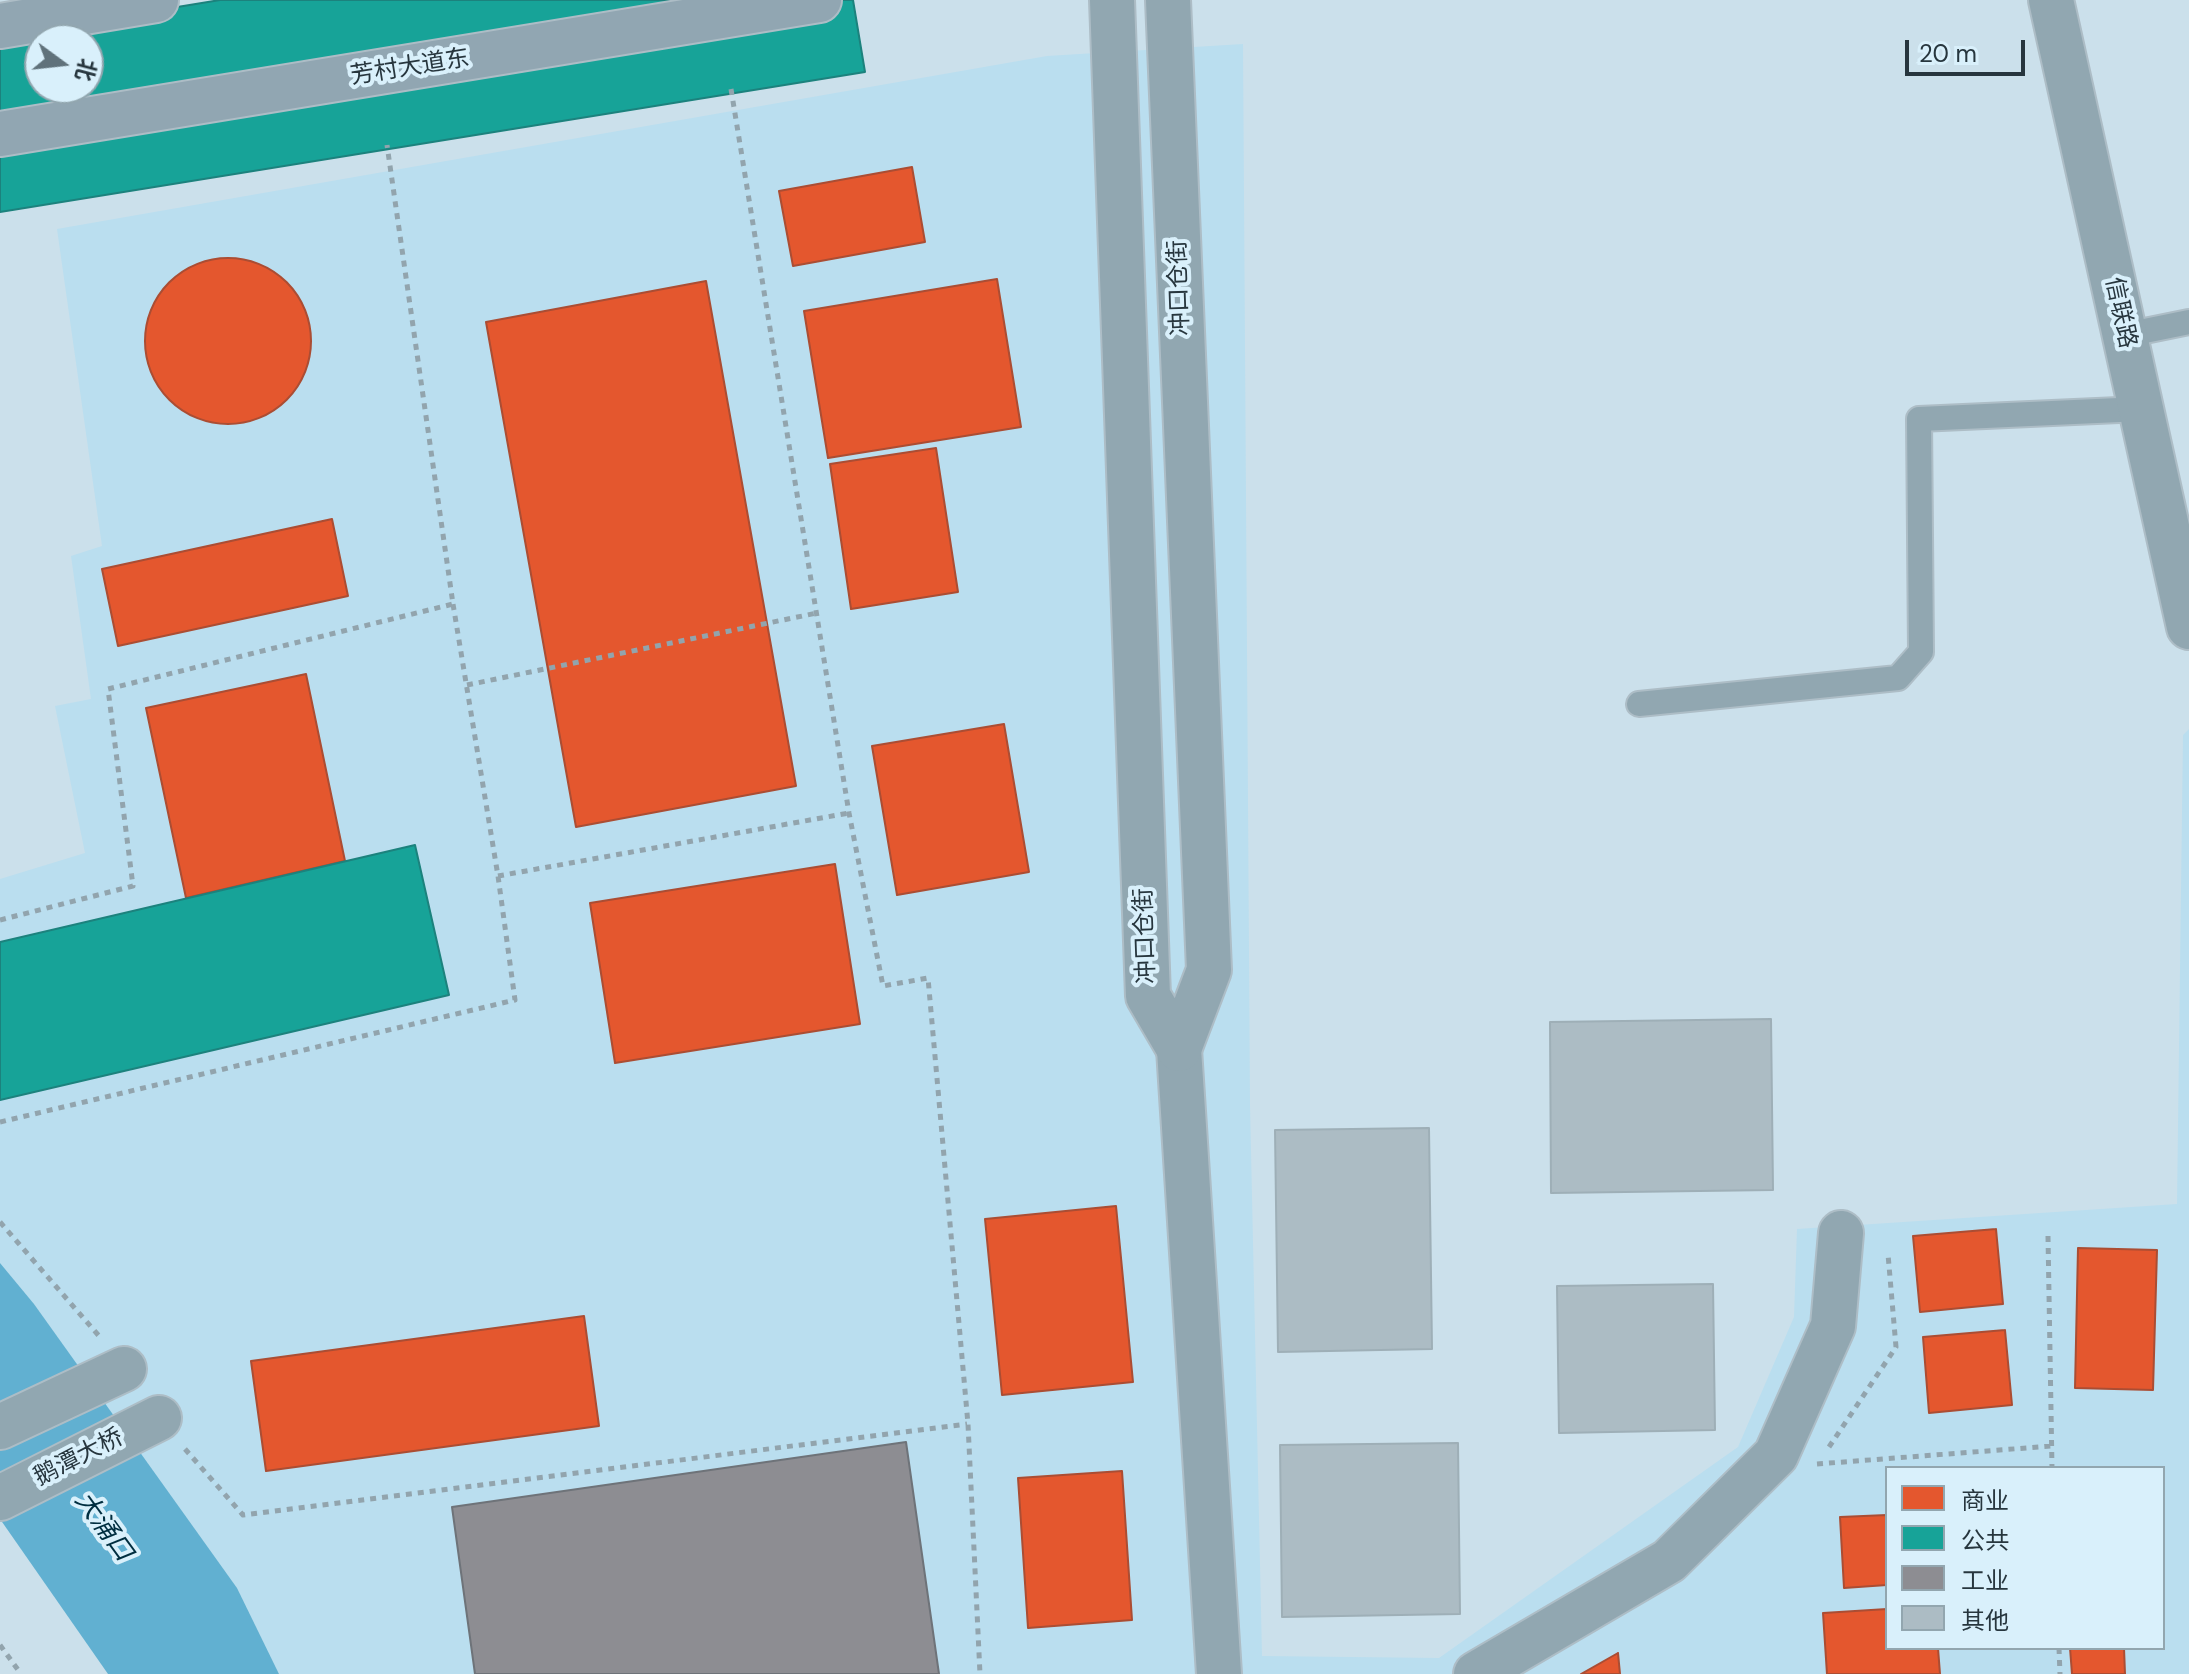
<!DOCTYPE html>
<meta charset="utf-8">
<style>
body{margin:0}
#map{position:relative;width:2189px;height:1674px;overflow:hidden;background:#cbe0eb;font-family:"DM Sans","Noto Sans SC",sans-serif}
canvas{display:block}
.legend{position:absolute;left:1885px;top:1466px;width:280px;height:184px;box-sizing:border-box;background:#d9f0fb;border:2px solid #92a6af;margin:0;padding:10px 14px;list-style:none;font-size:24px;color:#27363e}
.legend li{display:flex;align-items:center;gap:16px;height:40px}
.legend b{width:40px;border:2px solid #92a6af}
.north{position:absolute;left:24px;top:24px;width:80px;height:80px;box-sizing:border-box;background:#d9f0fb;border:2px solid #92a6af;border-radius:50%;rotate:105deg;font-size:22px;font-weight:700;line-height:32px;text-align:center;color:#27363e}
.north::after{content:'';display:block;margin:auto;width:28px;height:36px;background:#60727b;clip-path:polygon(50% 0,100% 100%,50% 72%,0 100%)}
.scale{position:absolute;left:1905px;top:40px;width:120px;height:36px;box-sizing:border-box;border:4px solid #27363e;border-top:0;padding-left:10px;font-size:24px;line-height:28px;white-space:nowrap;color:#27363e;-webkit-text-stroke:6px #d9f0fb;paint-order:stroke}
</style>
<div id="map">
<canvas width="2189" height="1674"></canvas>
<ul class="legend">
<li><b style="height:22px;background:#e4572e"></b>商业</li>
<li><b style="height:22px;background:#17a398"></b>公共</li>
<li><b style="height:22px;background:#8d8d92"></b>工业</li>
<li><b style="height:22px;background:#acbcc4"></b>其他</li>
</ul>
<div class="north">北</div>
<div class="scale">20 m</div>
</div>
<script>
const context = document.querySelector('canvas').getContext('2d');
context.lineJoin = 'round';
function fillPath(path, color) {
  context.fillStyle = color;
  context.fill(path, 'evenodd');
}
function poly(rows) {
  const path = new Path2D();
  for (const r of rows) {
    if (r.length === 3) {
      path.moveTo(r[0] + r[2], r[1]);
      path.arc(r[0], r[1], r[2], 0, 2 * Math.PI);
      continue;
    }
    path.moveTo(r[0], r[1]);
    for (let i = 2; i < r.length; i += 2) path.lineTo(r[i], r[i + 1]);
  }
  return path;
}
function trace(path, color, width, dash) {
  context.strokeStyle = color;
  context.lineWidth = width;
  context.lineCap = dash ? 'butt' : 'round';
  context.setLineDash(dash || []);
  context.stroke(path);
}
function write(font, color, halo, rows, align = 'center') {
  context.font = font + ' "DM Sans","Noto Sans SC",sans-serif';
  context.lineWidth = 8;
  context.setLineDash([]);
  context.textBaseline = 'middle';
  context.strokeStyle = halo;
  context.fillStyle = color;
  for (const [text, x, y, turn = 0] of rows) {
    context.save();
    context.translate(x, y);
    context.rotate((+turn || 0) * Math.PI / 180);
    context.textAlign = isNaN(turn) ? turn : align;
    if (halo) context.strokeText(text, 0, 0);
    context.fillText(text, 0, 0);
    context.restore();
  }
}
fillPath(poly([
 [1243,44,1250,1105,1262,1656,1439,1658,1738,1447,1794,1317,1797,1229,2177,1204,2183,735,2189,729,2189,1674,279,1674,237,1588,34,1304,0,1263,0,879,85,853,55,706,91,699,71,556,102,546,57,229,1047,56],
 [1887,1468,2163,1468,2163,1648,1887,1648]
]), '#badeef');
fillPath(poly([
 [0,1263,34,1304,237,1588,279,1674,108,1674,0,1519]
]), '#61b0d1');
const shops = poly([
 [912,167,925,242,793,266,779,191,912,167],
 [228,341,83],
 [997,279,1021,427,828,458,804,311,997,279],
 [706,281,796,786,576,827,486,322,706,281],
 [936,448,958,592,851,609,830,464,936,448],
 [332,519,348,596,118,646,102,569,332,519],
 [306,674,345,861,186,898,146,708,306,674],
 [1004,724,1029,872,897,895,872,746,1004,724],
 [835,864,860,1024,615,1063,590,903,835,864],
 [1116,1206,1133,1382,1002,1395,985,1219,1116,1206],
 [1996,1229,2003,1304,1920,1312,1913,1236,1996,1229],
 [2078,1248,2157,1250,2153,1390,2075,1388,2078,1248],
 [584,1316,599,1426,266,1471,251,1361,584,1316],
 [2005,1330,2012,1405,1929,1413,1923,1337,2005,1330],
 [1122,1471,1132,1620,1028,1628,1018,1478,1122,1471],
 [1887,1515,1887,1585,1844,1588,1840,1517,1887,1515],
 [1887,1609,1887,1648,1938,1648,1940,1674,1827,1674,1823,1613,1887,1609],
 [2070,1648,2124,1648,2125,1674,2072,1674,2070,1648],
 [1618,1653,1620,1674,1581,1674,1618,1653]
]);
fillPath(shops, '#e4572e');
trace(shops, '#ab4d33', 2);
const public = poly([
 [220,0,853,0,865,72,0,212,0,36,220,0],
 [40,40,88,40,88,88,40,88,40,40],
 [415,845,449,995,0,1100,0,942,415,845]
]);
fillPath(public, '#17a398');
trace(public, '#1c827d', 2);
const industry = poly([
 [906,1442,939,1674,475,1674,452,1507,906,1442]
]);
fillPath(industry, '#8d8d92');
trace(industry, '#6e7379', 2);
const building = poly([
 [1771,1019,1773,1190,1551,1193,1550,1022,1771,1019],
 [1429,1128,1432,1349,1278,1352,1275,1130,1429,1128],
 [1713,1284,1715,1430,1559,1433,1557,1286,1713,1284],
 [1458,1443,1460,1614,1282,1617,1280,1445,1458,1443]
]);
fillPath(building, '#acbcc4');
trace(building, '#9eafb7', 2);
const service = poly([
 [2125,335,2189,322],
 [1639,704,1898,678,1921,652,1919,419,2141,409]
]);
const minor = poly([
 [2051,0,2189,627],
 [1179,1049,1219,1674],
 [1476,1674,1669,1561,1776,1455,1833,1326,1841,1233]
]);
const tertiary = poly([
 [1112,0,1148,996,1179,1049],
 [1168,0,1209,970,1179,1049],
 [0,1427,124,1369],
 [0,1498,159,1418]
]);
const trunk = poly([
 [0,26,156,0],
 [0,134,819,0]
]);
trace(service, '#adbdc6', 28);
trace(minor, '#adbdc6', 48);
trace(tertiary, '#adbdc6', 48);
trace(trunk, '#adbdc6', 48);
trace(poly([
 [731,89,849,813,883,986,928,978,968,1424,980,1674],
 [467,685,817,613],
 [498,876,849,813],
 [0,920,133,886,108,689,453,604,387,145],
 [0,1122,515,1000,498,876,453,604],
 [0,1222,99,1336],
 [2048,1236,2052,1468],
 [1829,1447,1896,1347,1888,1254],
 [185,1449,243,1515,967,1424],
 [1817,1464,2052,1446],
 [0,1645,21,1674],
 [2059,1648,2060,1674]
]), '#92a4ad', 5, [6, 6]);
trace(service, '#91a7b1', 24);
trace(minor, '#91a7b1', 44);
trace(tertiary, '#91a7b1', 44);
trace(trunk, '#91a6b2', 44);
write('24px', '#27363e', '#d9f0fb', [
 ["芳村大道东",410,68,-9],
 ["冲口仓街",1180,288,-92],
 ["信联路",2120,313,78],
 ["冲口仓街",1146,936,-92],
 ["鹅潭大桥",79,1458,-27]
]);
write('italic 26px', '#002e40', '#d9f0fb', [
 ["大涌口",103,1527,54]
]);
</script>
